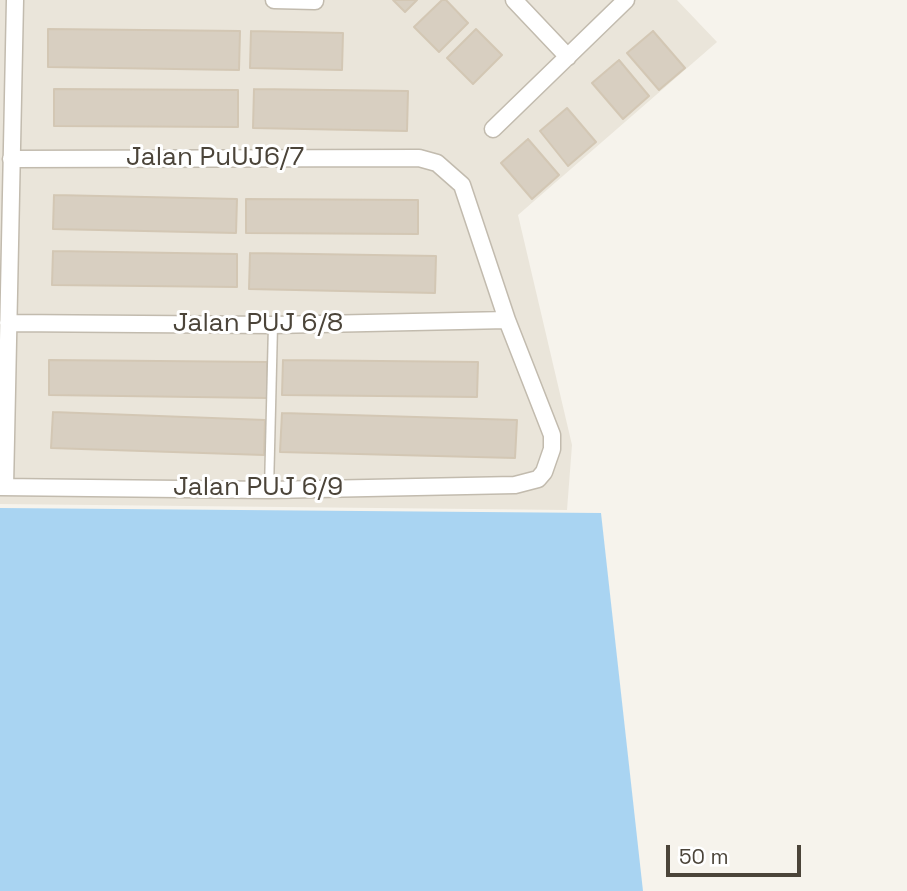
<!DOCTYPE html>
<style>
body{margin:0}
#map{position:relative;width:907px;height:891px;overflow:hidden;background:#f6f3ec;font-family:"Space Grotesk",sans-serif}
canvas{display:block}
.scale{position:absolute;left:666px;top:845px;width:135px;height:32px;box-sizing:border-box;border:4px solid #4b4439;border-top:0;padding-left:9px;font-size:21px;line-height:24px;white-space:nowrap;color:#4b4439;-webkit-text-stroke:5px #fff;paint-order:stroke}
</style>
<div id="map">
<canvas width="907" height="891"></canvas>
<div class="scale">50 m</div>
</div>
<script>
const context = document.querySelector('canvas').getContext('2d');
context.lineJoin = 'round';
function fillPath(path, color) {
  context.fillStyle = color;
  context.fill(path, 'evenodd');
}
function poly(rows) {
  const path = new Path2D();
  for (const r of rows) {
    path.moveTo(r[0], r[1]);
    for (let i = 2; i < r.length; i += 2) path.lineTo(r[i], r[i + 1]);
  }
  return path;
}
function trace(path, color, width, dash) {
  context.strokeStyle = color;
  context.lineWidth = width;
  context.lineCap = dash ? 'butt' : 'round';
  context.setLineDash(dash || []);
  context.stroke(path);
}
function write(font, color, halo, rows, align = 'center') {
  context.font = font + ' "Space Grotesk",sans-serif';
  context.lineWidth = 6;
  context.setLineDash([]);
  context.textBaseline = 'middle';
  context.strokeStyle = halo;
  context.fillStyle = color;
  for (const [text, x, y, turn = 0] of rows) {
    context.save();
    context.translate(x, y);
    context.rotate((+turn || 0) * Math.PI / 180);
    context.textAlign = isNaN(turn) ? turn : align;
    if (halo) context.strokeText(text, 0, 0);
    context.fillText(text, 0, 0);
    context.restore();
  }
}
fillPath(poly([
 [0,0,677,0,717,42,518,215,572,445,567,510,0,504]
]), '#eae5da');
fillPath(poly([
 [0,508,601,513,643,891,0,891]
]), '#a9d4f2');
const building = poly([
 [393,0,417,0,405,12,393,0],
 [442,0,446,0,468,23,439,52,414,27,442,0],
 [48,29,240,31,239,70,48,67,48,29],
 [476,29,502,55,473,84,447,58,476,29],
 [251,31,343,33,342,70,250,68,251,31],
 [653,31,685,68,659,90,627,53,653,31],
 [619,60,649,96,623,119,592,83,619,60],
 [54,89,238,90,238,127,54,126,54,89],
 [254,89,408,91,407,131,253,128,254,89],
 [567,108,596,142,568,166,540,131,567,108],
 [528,139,559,175,532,199,501,163,528,139],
 [54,195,237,199,236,233,53,229,54,195],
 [246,199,418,200,418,234,246,233,246,199],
 [53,251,237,254,237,287,52,285,53,251],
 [250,253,436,256,435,293,249,289,250,253],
 [49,360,267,362,267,398,49,395,49,360],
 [283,360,478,362,477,397,282,395,283,360],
 [53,412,265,420,264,455,51,448,53,412],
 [282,413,517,420,515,458,280,452,282,413]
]);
fillPath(building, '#d8cfc1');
trace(building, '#d3c7b4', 2);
const service = poly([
 [269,490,273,325]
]);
const minor = poly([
 [274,0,315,1],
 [514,0,568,57],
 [493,129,626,0],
 [8,323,273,325,507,320],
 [0,487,269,490,515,485,538,479,544,472,552,449,552,435,507,320,462,185,437,163,419,158,11,159],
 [5,487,15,0]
]);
trace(service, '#c2bbae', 11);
trace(minor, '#c2bbae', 19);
trace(service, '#fff', 8);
trace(minor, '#fff', 16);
write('26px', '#4b4439', '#fff', [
 ["Jalan PuUJ6/7",215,158],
 ["Jalan PUJ 6/8",258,324],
 ["Jalan PUJ 6/9",258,488]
]);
</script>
